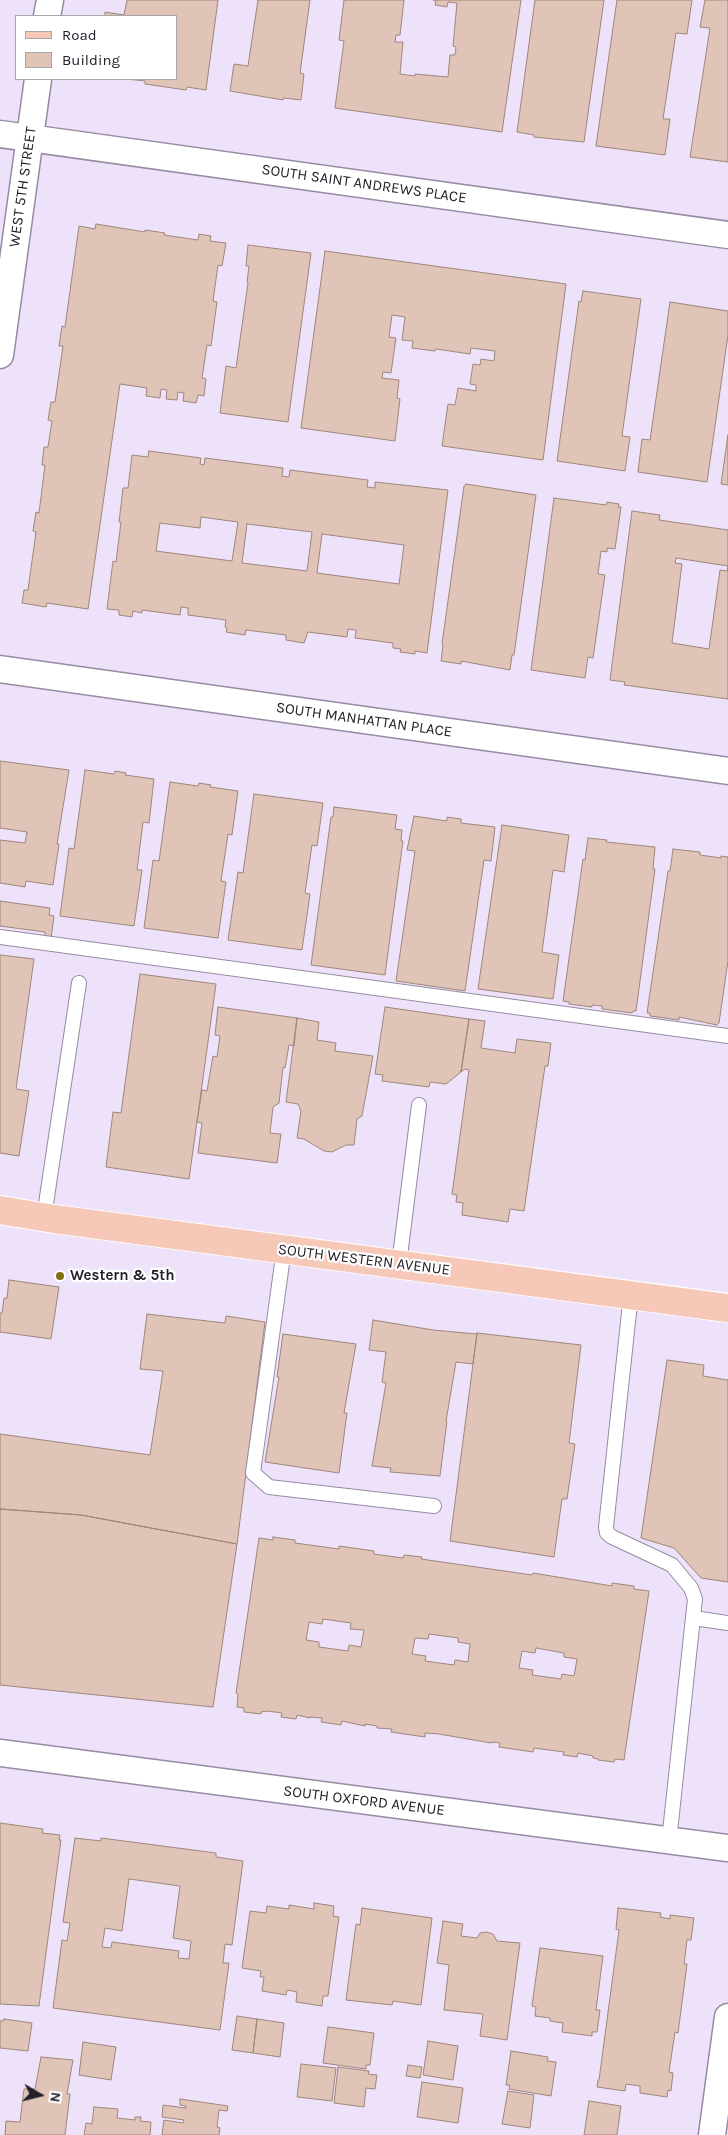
<!DOCTYPE html>
<style>
body{margin:0}
#map{position:relative;width:728px;height:2135px;overflow:hidden;background:#eee2fb;font-family:Karla,sans-serif}
canvas{display:block}
.legend{position:absolute;left:15px;top:15px;width:162px;height:65px;box-sizing:border-box;background:#fff;border:1px solid #a7a6a9;margin:0;padding:6px 9px;list-style:none;font-size:15px;color:#242029}
.legend li{display:flex;align-items:center;gap:10px;height:25px}
.legend b{width:25px;border:1px solid #a7a6a9}
.north{position:absolute;left:15px;top:2070px;width:50px;height:50px;-webkit-text-stroke:4px #fff;paint-order:stroke;rotate:98deg;font-size:14px;font-weight:700;line-height:20px;text-align:center;color:#242029}
.north::after{content:'';display:block;margin:auto;width:18px;height:22px;background:#242029;clip-path:polygon(50% 0,100% 100%,50% 72%,0 100%)}
</style>
<div id="map">
<canvas width="728" height="2135"></canvas>
<ul class="legend">
<li><b style="height:6px;background:#f6c8b8"></b>Road</li>
<li><b style="height:14px;background:#dfc4b7"></b>Building</li>
</ul>
<div class="north">N</div>
</div>
<script>
const context = document.querySelector('canvas').getContext('2d');
context.lineJoin = 'round';
function fillPath(path, color) {
  context.fillStyle = color;
  context.fill(path, 'evenodd');
}
function poly(rows) {
  const path = new Path2D();
  for (const r of rows) {
    path.moveTo(r[0], r[1]);
    for (let i = 2; i < r.length; i += 2) path.lineTo(r[i], r[i + 1]);
  }
  return path;
}
function trace(path, color, width, dash) {
  context.strokeStyle = color;
  context.lineWidth = width;
  context.lineCap = dash ? 'butt' : 'round';
  context.setLineDash(dash || []);
  context.stroke(path);
}
function write(font, color, halo, rows, align = 'center') {
  context.font = font + ' Karla,sans-serif';
  context.lineWidth = 4.5;
  context.setLineDash([]);
  context.textBaseline = 'middle';
  context.strokeStyle = halo;
  context.fillStyle = color;
  for (const [text, x, y, turn = 0] of rows) {
    context.save();
    context.translate(x, y);
    context.rotate((+turn || 0) * Math.PI / 180);
    context.textAlign = isNaN(turn) ? turn : align;
    if (halo) context.strokeText(text, 0, 0);
    context.fillText(text, 0, 0);
    context.restore();
  }
}
const building = poly([
 [127,0,218,0,206,90,187,87,186,90,145,84,145,81,126,79,176,79,176,16,105,16,105,12,124,15,127,0],
 [258,0,310,0,300,73,304,74,301,100,283,98,283,100,230,91,234,64,248,66,258,0],
 [344,0,404,0,400,35,396,35,395,42,403,42,400,74,415,76,415,74,448,77,450,55,455,55,456,47,453,46,457,3,448,2,447,7,435,5,436,0,433,0,521,0,502,132,335,108,344,41,339,40,344,0],
 [535,0,604,0,584,142,534,137,534,135,517,132,535,0],
 [617,0,692,0,687,34,676,33,663,119,670,119,665,155,596,146,617,0],
 [705,0,728,0,728,162,690,157,710,28,700,27,705,0],
 [96,224,145,232,145,230,165,233,164,235,198,240,199,234,211,236,210,241,226,243,222,266,218,265,213,301,217,302,211,346,207,345,202,378,206,379,204,396,198,395,196,403,183,401,184,393,178,392,177,400,166,399,167,390,161,389,160,398,146,396,147,388,120,384,88,609,47,603,46,607,22,603,24,590,28,590,36,532,33,531,36,512,39,513,45,465,42,465,44,447,48,447,52,421,48,420,51,402,55,402,63,346,59,346,62,326,65,327,79,226,95,229,96,224],
 [248,245,311,253,288,422,220,413,226,366,236,368,248,283,247,282,249,266,246,266,248,245],
 [325,251,566,284,543,460,442,446,448,404,455,405,458,388,476,391,476,385,470,384,473,364,480,365,481,359,494,361,495,351,471,348,470,354,436,349,435,351,412,348,413,341,402,340,405,317,392,315,389,337,396,338,391,373,383,372,382,378,399,380,397,398,400,399,395,441,301,428,325,251],
 [583,291,641,299,622,436,630,437,625,471,557,461,579,301,581,302,583,291],
 [670,302,728,311,728,335,707,482,638,472,642,439,650,440,670,302],
 [728,435,728,485,721,484,728,435],
 [149,451,201,458,200,464,204,465,205,458,283,468,282,476,289,477,290,470,368,480,367,487,375,488,375,482,448,490,427,653,415,651,415,654,400,652,401,649,393,648,393,643,355,638,356,630,348,629,347,637,308,632,304,643,286,640,286,635,246,630,245,635,226,632,227,628,225,627,226,620,188,615,188,608,181,607,180,615,142,610,142,613,133,611,132,617,119,615,119,610,107,609,113,561,116,562,121,522,119,522,123,488,128,488,132,455,148,457,149,451],
 [201,517,238,522,232,561,156,551,160,523,200,528,201,517],
 [247,524,312,532,307,571,242,563,247,524],
 [322,534,404,545,399,584,317,573,322,534],
 [466,484,536,495,514,655,512,655,510,670,461,661,461,664,441,661,443,645,442,644,464,486,466,484],
 [554,498,606,505,607,502,619,504,618,507,621,507,615,549,607,548,607,552,601,551,598,574,605,575,593,658,588,657,585,678,531,670,554,498],
 [632,511,660,515,659,520,728,530,728,699,624,685,625,682,610,680,632,511],
 [676,558,728,566,727,571,720,570,709,649,672,643,682,564,675,563,676,558],
 [0,761,69,770,57,844,59,844,53,885,26,881,25,887,0,883,0,840,25,843,27,832,0,828,0,761],
 [85,770,114,774,115,771,126,773,125,775,154,779,149,823,143,822,137,870,142,870,134,926,60,916,69,848,74,849,85,770],
 [170,782,198,786,199,783,211,785,210,787,238,791,232,835,228,834,221,881,226,882,218,938,144,928,153,860,159,861,170,782],
 [254,794,323,803,317,846,312,845,305,893,310,894,302,950,228,940,238,872,243,873,254,794],
 [334,807,397,815,395,829,402,830,401,841,403,841,385,975,311,965,331,817,333,817,334,807],
 [414,816,447,821,447,817,461,819,461,823,495,827,491,861,484,860,465,991,396,981,415,851,407,850,414,816],
 [502,825,569,835,564,872,553,870,542,952,559,955,553,999,478,989,502,825],
 [588,838,607,840,606,842,655,847,653,869,655,869,636,1011,633,1011,632,1013,602,1009,602,1006,592,1005,592,1007,569,1004,569,1002,563,1001,583,859,585,860,588,838],
 [673,849,700,852,700,855,721,858,721,856,728,857,728,961,719,1023,717,1025,679,1017,679,1020,650,1016,650,1013,647,1013,668,871,670,871,673,849],
 [0,901,50,908,49,915,54,916,51,938,45,937,45,932,0,926,0,901],
 [0,955,34,959,16,1089,29,1091,19,1156,0,1153,0,955],
 [140,974,216,984,189,1179,106,1167,113,1112,121,1113,140,974],
 [218,1007,297,1018,294,1046,289,1045,285,1068,283,1067,279,1103,273,1107,270,1133,281,1134,277,1163,198,1153,202,1123,197,1122,202,1090,207,1091,213,1056,217,1057,220,1036,215,1035,218,1007],
 [385,1007,469,1019,461,1072,446,1084,430,1082,429,1087,382,1081,383,1075,375,1074,385,1007],
 [297,1018,319,1022,317,1040,336,1043,335,1051,373,1056,362,1116,357,1119,354,1145,346,1145,332,1152,324,1151,304,1139,297,1138,301,1111,298,1104,286,1102,297,1018],
 [469,1019,485,1021,481,1048,515,1053,517,1039,551,1043,548,1066,545,1066,524,1211,510,1209,508,1222,462,1215,463,1203,456,1202,457,1195,452,1194,469,1070,465,1069,461,1072,469,1019],
 [9,1280,59,1287,51,1339,0,1332,0,1313,2,1313,4,1298,7,1298,9,1280],
 [147,1314,225,1323,226,1316,265,1322,237,1544,81,1515,0,1509,0,1434,150,1455,163,1371,140,1369,147,1314],
 [373,1320,433,1330,477,1334,473,1364,456,1362,446,1421,447,1421,440,1476,390,1472,391,1468,372,1466,386,1383,382,1382,386,1352,369,1350,373,1320],
 [477,1333,581,1345,569,1443,575,1444,567,1499,562,1499,554,1557,450,1541,477,1333],
 [283,1334,356,1344,344,1413,347,1413,339,1473,265,1462,279,1377,277,1377,283,1334],
 [667,1360,704,1365,703,1376,728,1380,728,1582,701,1578,674,1548,641,1538,667,1360],
 [0,1509,81,1515,237,1544,213,1707,0,1685,0,1509],
 [273,1537,295,1540,295,1543,339,1549,339,1546,374,1551,374,1554,403,1558,404,1555,422,1557,421,1559,532,1575,533,1573,612,1586,612,1583,634,1586,634,1589,649,1591,624,1760,615,1759,614,1762,598,1760,598,1759,593,1758,593,1756,578,1753,577,1757,563,1755,564,1752,534,1748,533,1752,499,1747,500,1743,491,1742,491,1743,439,1734,425,1733,425,1737,391,1732,392,1729,377,1728,377,1726,365,1724,365,1726,342,1721,341,1725,321,1722,322,1718,310,1717,310,1718,297,1715,296,1719,281,1717,282,1713,267,1711,261,1712,261,1714,244,1712,244,1708,237,1707,238,1694,236,1693,259,1538,273,1540,273,1537],
 [323,1619,351,1623,350,1629,364,1630,361,1647,349,1645,348,1651,319,1647,319,1642,306,1640,309,1622,322,1624,323,1619],
 [429,1634,458,1638,458,1642,470,1644,468,1662,455,1660,454,1665,425,1661,426,1656,412,1654,415,1638,428,1639,429,1634],
 [536,1648,564,1653,564,1657,577,1659,574,1676,562,1674,561,1679,532,1675,533,1670,519,1668,522,1651,535,1653,536,1648],
 [0,1823,43,1829,42,1833,60,1835,59,1840,61,1840,39,2006,0,2004,0,1823],
 [75,1838,101,1841,101,1838,216,1853,216,1857,243,1861,232,1945,225,1944,223,1963,229,1963,220,2030,53,2008,62,1940,67,1941,70,1923,63,1922,75,1838],
 [129,1879,180,1886,173,1938,191,1941,189,1959,178,1958,179,1951,112,1942,111,1948,102,1947,105,1928,122,1931,129,1879],
 [314,1903,334,1906,333,1916,339,1917,328,1996,323,1996,322,2006,296,2002,297,1992,287,1990,286,1995,262,1991,264,1977,260,1977,261,1971,242,1968,250,1911,266,1913,267,1906,289,1909,289,1905,314,1909,314,1903],
 [362,1908,432,1918,421,2005,393,2001,392,2005,346,2000,356,1924,360,1925,362,1908],
 [618,1908,661,1913,660,1917,670,1919,670,1915,694,1918,691,1940,687,1940,684,1964,687,1964,678,2033,675,2032,669,2072,673,2073,671,2091,668,2090,667,2097,640,2093,640,2086,626,2084,625,2091,597,2087,598,2080,599,2080,619,1930,616,1929,618,1908],
 [443,1921,463,1924,461,1936,477,1938,480,1933,486,1932,493,1934,497,1941,520,1943,507,2040,480,2036,483,2014,444,2010,449,1965,437,1963,443,1921],
 [540,1948,603,1956,596,2010,600,2010,597,2032,592,2032,592,2036,562,2032,563,2023,550,2021,550,2018,535,2016,536,2007,532,2006,540,1948],
 [237,2016,257,2019,253,2053,232,2050,237,2016],
 [4,2019,32,2023,28,2051,0,2048,0,2021,3,2021,4,2019],
 [257,2019,284,2023,280,2057,253,2053,257,2019],
 [328,2027,374,2033,370,2065,366,2065,366,2069,323,2063,328,2027],
 [428,2041,458,2046,453,2080,423,2075,428,2041],
 [83,2042,116,2047,111,2080,79,2075,83,2042],
 [511,2051,548,2057,547,2061,556,2062,551,2096,509,2089,510,2085,506,2085,511,2051],
 [41,2057,73,2060,67,2094,70,2094,65,2135,5,2135,6,2121,20,2122,24,2089,35,2089,41,2057],
 [301,2064,336,2068,332,2101,297,2097,301,2064],
 [408,2065,422,2067,420,2078,406,2076,408,2065],
 [338,2067,369,2071,368,2074,377,2075,375,2089,366,2088,364,2107,334,2103,338,2067],
 [422,2082,463,2088,458,2123,417,2117,422,2082],
 [508,2091,534,2095,530,2128,502,2124,508,2091],
 [180,2099,228,2106,227,2111,219,2110,217,2127,220,2128,219,2135,162,2135,164,2120,183,2123,184,2120,162,2117,163,2105,186,2108,186,2106,180,2105,180,2099],
 [589,2101,621,2106,617,2135,584,2135,589,2101],
 [94,2107,118,2109,117,2118,135,2120,135,2117,141,2117,140,2121,151,2122,150,2135,84,2135,86,2123,92,2124,94,2107]
]);
fillPath(building, '#dfc4b7');
trace(building, '#9f867a', 1);
const lane = poly([
 [0,937,728,1036],
 [44,1217,79,983],
 [284,1249,253,1473,269,1487,434,1506],
 [399,1264,419,1105],
 [631,1294,606,1527,607,1533,612,1537,672,1565,691,1588,695,1599,669,1841],
 [694,1618,728,1623]
]);
const street = poly([
 [47,16,50,0],
 [0,134,728,235],
 [0,355,38,79],
 [0,669,728,771],
 [0,1753,728,1848],
 [712,2135,728,2017]
]);
const primary = poly([
 [0,1210,54,1219,728,1308]
]);
trace(lane, '#968ba2', 16);
trace(street, '#968ba2', 29);
trace(primary, '#fff', 30);
trace(lane, '#fff', 14);
trace(street, '#fff', 26);
trace(primary, '#f6c8b8', 28);
for (const [x, y, r, color] of [
 [60,1276,5,"#806d09"]
]) {
  const dot = new Path2D();
  dot.arc(x, y, r, 0, 2 * Math.PI);
  context.fillStyle = color;
  context.fill(dot);
  trace(dot, '#fff', 2);
}
write('15px', '#242029', '#fff', [
 ["SOUTH SAINT ANDREWS PLACE",364,184,8],
 ["WEST 5TH STREET",23,187,-82],
 ["SOUTH MANHATTAN PLACE",364,720,8],
 ["SOUTH WESTERN AVENUE",364,1260,7],
 ["SOUTH OXFORD AVENUE",364,1801,7]
]);
write('bold 15px', '#242029', '#fff', [
 ["Western & 5th",70,1276]
], 'left');
</script>
